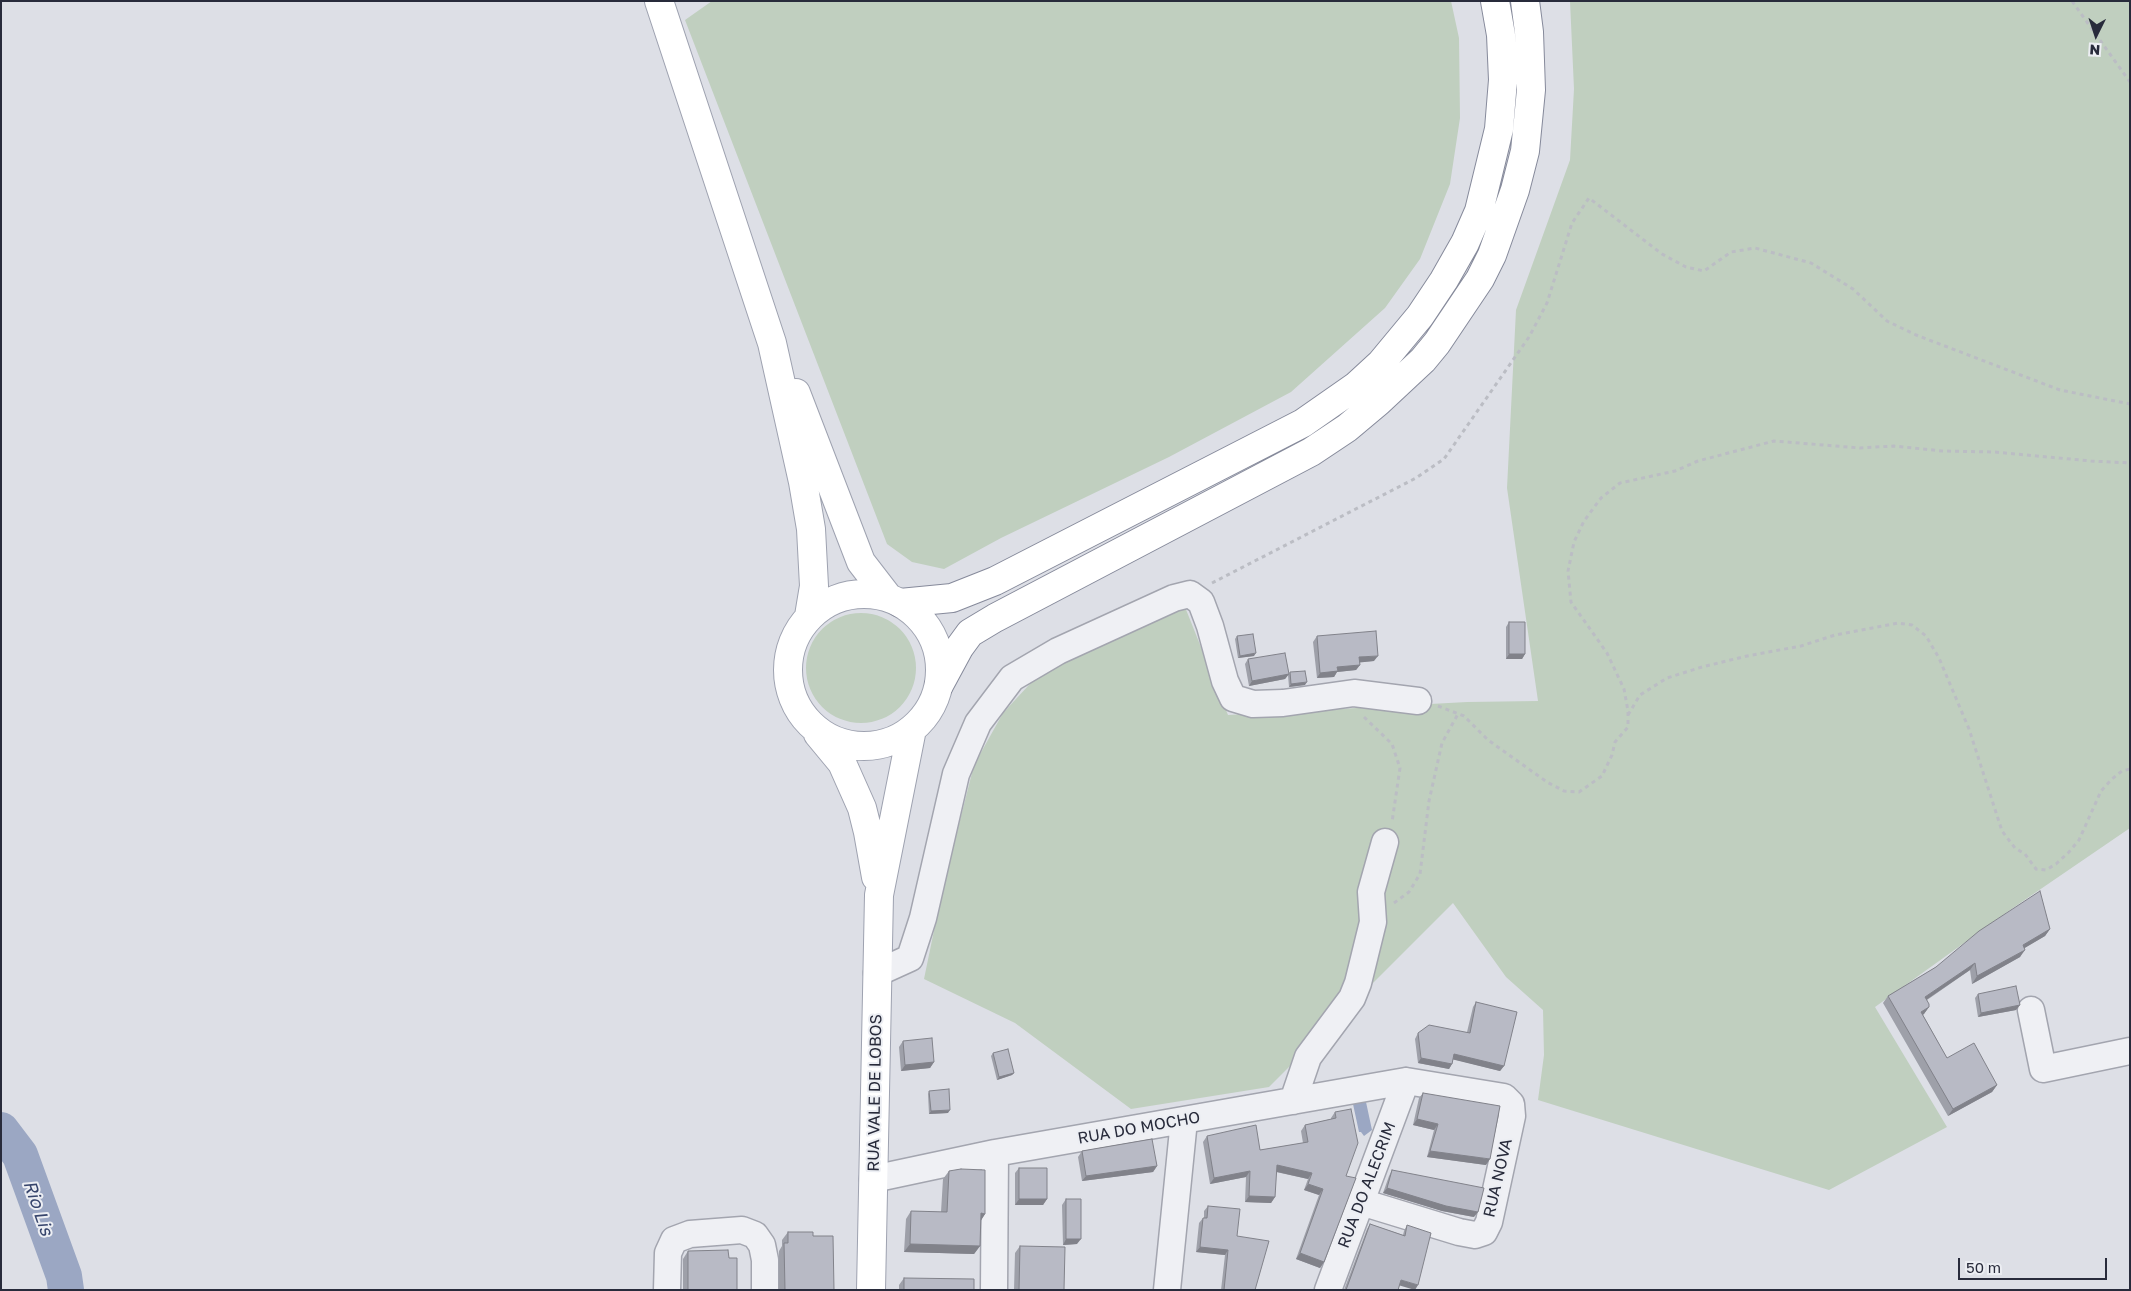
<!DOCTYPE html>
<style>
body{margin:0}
#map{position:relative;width:2131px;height:1291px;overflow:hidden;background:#dddfe6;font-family:"Golos Text",sans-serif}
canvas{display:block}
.frame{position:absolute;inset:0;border:2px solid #282b3b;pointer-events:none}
.north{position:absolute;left:2071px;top:10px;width:50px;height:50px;-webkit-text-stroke:4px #eceef3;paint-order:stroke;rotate:184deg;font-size:14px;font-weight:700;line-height:20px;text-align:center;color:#282b3b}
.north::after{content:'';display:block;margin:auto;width:18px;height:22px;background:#282b3b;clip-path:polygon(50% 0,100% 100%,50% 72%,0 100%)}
.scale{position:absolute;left:1958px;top:1258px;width:149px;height:22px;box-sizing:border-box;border:2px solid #282b3b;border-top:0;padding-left:6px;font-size:15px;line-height:18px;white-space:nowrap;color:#282b3b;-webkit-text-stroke:4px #eceef3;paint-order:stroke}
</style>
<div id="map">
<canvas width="2131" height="1291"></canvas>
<div class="frame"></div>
<div class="north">N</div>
<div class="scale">50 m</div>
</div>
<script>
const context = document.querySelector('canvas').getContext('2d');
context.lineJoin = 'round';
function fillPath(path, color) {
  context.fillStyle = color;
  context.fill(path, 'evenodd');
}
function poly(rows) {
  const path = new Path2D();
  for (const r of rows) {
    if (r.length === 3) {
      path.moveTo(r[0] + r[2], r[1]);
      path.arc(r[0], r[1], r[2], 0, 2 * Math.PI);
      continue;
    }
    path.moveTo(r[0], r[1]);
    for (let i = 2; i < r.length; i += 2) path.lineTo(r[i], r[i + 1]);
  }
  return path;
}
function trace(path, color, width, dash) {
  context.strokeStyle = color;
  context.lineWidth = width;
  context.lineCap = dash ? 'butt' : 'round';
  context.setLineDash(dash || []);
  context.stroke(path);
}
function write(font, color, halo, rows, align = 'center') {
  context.font = font + ' "Golos Text",sans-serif';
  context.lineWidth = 4;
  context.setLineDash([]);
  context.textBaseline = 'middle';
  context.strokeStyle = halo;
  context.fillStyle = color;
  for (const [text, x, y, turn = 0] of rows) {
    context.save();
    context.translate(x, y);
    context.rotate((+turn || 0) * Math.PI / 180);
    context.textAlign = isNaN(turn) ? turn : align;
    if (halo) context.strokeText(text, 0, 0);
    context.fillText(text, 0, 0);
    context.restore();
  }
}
fillPath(poly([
 [712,1,1451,1,1459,38,1460,118,1450,184,1420,259,1385,308,1291,392,1169,457,1001,538,944,569,912,562,887,544,685,20],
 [1570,1,2130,1,2130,828,2010,910,1875,1007,1947,1127,1829,1190,1538,1100,1544,1055,1543,1010,1506,977,1453,903,1269,1087,1131,1109,1015,1023,924,979,943,887,974,765,1003,713,1040,673,1066,657,1185,607,1228,715,1467,702,1538,701,1507,488,1516,310,1570,160,1574,89],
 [861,668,55]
]), '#c0cfbf');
fillPath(poly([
 [1366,1102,1372,1130,1364,1136,1361,1132,1359,1132,1353,1104]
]), '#9ba7c3');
trace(poly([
 [1,1130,20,1155,64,1276,66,1290]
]), '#9ba7c3', 36);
const minor = poly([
 [877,973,910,958,923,918,956,774,978,723,1012,678,1058,651,1174,598,1190,594,1201,602,1210,626,1225,681,1233,698,1253,704,1283,703,1354,693,1418,701],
 [2031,1010,2043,1069,2130,1051],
 [1293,1101,1308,1057,1352,998,1358,983,1373,922,1371,892,1385,842],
 [873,1179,995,1153,1406,1081,1504,1097,1511,1104,1512,1116,1489,1222,1484,1232,1475,1235,1459,1232,1361,1202],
 [667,1290,668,1253,674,1240,690,1234,742,1230,755,1235,762,1245,765,1260,765,1290],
 [994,1290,995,1153],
 [1167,1290,1184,1120],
 [1328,1290,1406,1081]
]);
const major = poly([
 [659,1,772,343,803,482,811,529,814,586,809,616],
 [796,393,861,562,888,597],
 [864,670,76],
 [818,734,842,763,862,808,868,832,876,877],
 [871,1290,879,895,912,729]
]);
const highway = poly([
 [900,603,952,598,995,581,1303,423,1356,386,1381,363,1420,316,1444,280,1465,243,1479,211,1499,129,1503,80,1501,35,1495,1],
 [939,685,959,648,970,633,995,618,1311,452,1347,428,1378,402,1423,360,1437,343,1480,279,1492,255,1515,190,1525,151,1531,90,1529,32,1525,1]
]);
trace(minor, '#a3a5af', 29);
trace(major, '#9ea2b0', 30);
trace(highway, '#868a9b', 30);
trace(poly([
 [2072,1,2130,82],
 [1212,583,1416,478,1444,459,1529,337,1547,303,1572,223,1589,198,1662,254,1686,267,1704,271,1731,252,1755,248,1811,263,1853,289,1887,321,1916,335,2060,390,2130,404],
 [1438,706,1464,716,1488,740,1547,782,1564,791,1579,792,1602,776,1612,755,1615,742,1628,727,1628,711,1624,689,1607,653,1571,602,1568,571,1574,542,1584,521,1601,498,1620,483,1675,471,1698,461,1774,441,1860,448,1894,446,1942,451,1994,452,2091,461,2130,463],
 [1628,715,1640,695,1667,678,1702,667,1747,656,1801,646,1835,635,1898,623,1912,625,1926,636,1939,658,1969,729,2002,831,2015,848,2025,854,2036,869,2046,870,2056,864,2069,852,2079,840,2101,791,2112,779,2122,771,2130,769],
 [1364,717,1392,744,1400,768,1392,822],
 [1394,903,1409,892,1420,874,1429,801,1442,743,1458,714]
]), '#bbbdc4', 3, [4, 4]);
trace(minor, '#eff0f4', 26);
trace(major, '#fff', 28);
trace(highway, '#fff', 28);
fillPath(poly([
 [1509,622,1525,654,1522,659,1506,659,1506,627],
 [1237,636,1254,656,1238,658,1235,639],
 [1317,636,1374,661,1360,662,1360,665,1356,670,1337,672,1334,677,1317,678,1313,642],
 [1248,659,1289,674,1290,672,1305,685,1289,687,1288,675,1285,679,1249,686,1245,664],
 [2050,929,2045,936,2024,948,2020,957,1972,984,1970,970,1927,1000,1929,1007,1923,1015,1947,1058,1997,1085,1992,1092,1948,1116,1883,1003,1888,996,1936,967],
 [1978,994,2020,1005,2016,1010,1978,1017,1975,998],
 [1476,1002,1504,1066,1500,1071,1453,1059,1452,1064,1449,1069,1418,1063,1415,1039,1418,1033,1467,1032,1473,1007],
 [903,1041,934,1062,930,1068,901,1071,899,1047],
 [993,1053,1014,1073,1012,1075,997,1080,991,1056],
 [929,1091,948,1113,929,1114,928,1094],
 [1423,1093,1486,1165,1427,1157,1434,1130,1413,1125,1419,1098],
 [1335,1112,1346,1176,1324,1262,1320,1268,1296,1259,1319,1195,1304,1190,1308,1179,1276,1172,1275,1197,1271,1203,1245,1202,1246,1177,1210,1184,1203,1142,1207,1136,1260,1150,1303,1143,1301,1131,1305,1125,1331,1119,1331,1118],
 [1082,1151,1157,1166,1153,1172,1082,1181,1078,1157],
 [1019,1168,1047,1199,1043,1205,1015,1205,1015,1173],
 [1392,1170,1474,1217,1442,1211,1383,1193,1389,1176],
 [949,1171,985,1214,981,1220,980,1246,974,1254,904,1252,906,1219,911,1211,941,1212,943,1179],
 [1066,1199,1077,1244,1063,1245,1062,1205],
 [1208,1206,1237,1236,1255,1290,1221,1290,1225,1255,1196,1252,1199,1223,1203,1218,1204,1218,1204,1211],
 [1370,1224,1403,1235,1404,1231,1407,1225,1400,1285,1398,1290,1344,1290,1367,1229],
 [788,1232,813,1236,834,1290,779,1290,779,1251,782,1246,782,1240],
 [1020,1246,1064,1290,1014,1290,1015,1253],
 [688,1251,729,1258,737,1290,683,1290,683,1259],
 [904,1278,974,1290,899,1290,899,1285]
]), '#9ea0a9');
fillPath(poly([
 [1256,653,1254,656,1238,658,1240,656],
 [1509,654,1525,654,1522,659,1506,659],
 [1378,656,1374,661,1355,663,1359,657],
 [1360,665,1356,670,1337,672,1334,677,1317,678,1320,673,1337,667],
 [1289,674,1285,679,1249,686,1252,681],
 [1307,682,1305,685,1289,687,1291,684],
 [2050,929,2045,936,2018,952,2023,945],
 [2025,950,2020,957,1972,984,1977,976],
 [1975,963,1970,970,1920,1004,1925,997],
 [2020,1005,2016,1010,1978,1017,1981,1013],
 [1929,1007,1924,1014,1916,1019,1921,1012],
 [1454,1054,1504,1066,1500,1071,1451,1059],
 [1421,1058,1452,1064,1449,1069,1418,1063],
 [934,1062,930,1068,901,1071,905,1065],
 [1014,1073,1012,1075,997,1080,999,1077],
 [1997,1085,1992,1092,1948,1116,1953,1109],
 [950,1110,948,1113,929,1114,931,1111],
 [1417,1119,1438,1124,1434,1130,1413,1125],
 [1430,1151,1490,1159,1486,1165,1427,1157],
 [1277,1165,1312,1173,1308,1179,1273,1171],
 [1157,1166,1153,1172,1082,1181,1086,1176],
 [1250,1171,1246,1177,1210,1184,1214,1178],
 [1308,1184,1323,1189,1319,1195,1304,1190],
 [1387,1188,1478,1212,1474,1217,1442,1211,1383,1193],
 [1249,1196,1275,1197,1271,1203,1245,1202],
 [1019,1199,1047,1199,1043,1205,1015,1205],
 [981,1213,985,1214,980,1222],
 [1066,1239,1081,1239,1077,1244,1063,1245],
 [910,1244,980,1246,974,1254,904,1252],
 [1200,1247,1228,1250,1225,1255,1196,1252],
 [1300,1253,1324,1262,1320,1268,1296,1259],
 [1401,1280,1418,1285,1415,1290,1398,1285]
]), '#81828a');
const building = poly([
 [1509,622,1525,622,1525,654,1509,654,1509,622],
 [1376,631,1378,656,1359,657,1360,665,1337,667,1338,671,1320,673,1317,636,1376,631],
 [1253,634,1256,653,1240,656,1237,636,1253,634],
 [1285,653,1289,674,1252,681,1248,659,1285,653],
 [1305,671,1307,682,1291,684,1290,672,1305,671],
 [2040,891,2050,929,2023,945,2025,950,1977,976,1975,963,1925,997,1929,1004,1929,1007,1921,1012,1947,1058,1974,1043,1997,1085,1953,1109,1888,996,1936,967,1979,931,2040,891],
 [2016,986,2020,1005,1981,1013,1978,994,2016,986],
 [1476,1002,1517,1012,1504,1066,1454,1054,1452,1064,1421,1058,1418,1033,1429,1025,1470,1033,1476,1002],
 [932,1038,934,1062,905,1065,903,1041,932,1038],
 [1008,1049,1014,1073,999,1077,993,1053,1008,1049],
 [949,1089,950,1110,931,1111,929,1091,949,1089],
 [1423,1093,1500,1106,1490,1159,1430,1151,1438,1124,1417,1119,1423,1093],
 [1351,1109,1358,1143,1346,1176,1356,1178,1324,1262,1300,1253,1323,1189,1308,1184,1312,1173,1277,1165,1275,1197,1249,1196,1250,1171,1214,1178,1207,1136,1256,1125,1260,1150,1308,1142,1305,1125,1336,1118,1335,1112,1351,1109],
 [1152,1139,1157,1166,1086,1176,1082,1151,1152,1139],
 [1019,1168,1047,1168,1047,1199,1019,1199,1019,1168],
 [961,1169,985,1170,985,1214,981,1213,980,1246,910,1244,911,1211,947,1212,949,1171,961,1169],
 [1392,1170,1484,1188,1478,1212,1446,1206,1387,1188,1392,1170],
 [1066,1199,1081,1199,1081,1239,1066,1239,1066,1199],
 [1208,1206,1240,1209,1237,1236,1269,1241,1255,1290,1224,1290,1228,1250,1200,1247,1203,1218,1207,1218,1208,1206],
 [1370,1224,1405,1236,1407,1225,1431,1233,1418,1285,1401,1280,1398,1290,1346,1290,1370,1224],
 [788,1232,813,1232,813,1236,833,1236,834,1290,785,1290,784,1243,788,1243,788,1232],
 [1020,1246,1065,1247,1064,1290,1019,1290,1020,1246],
 [728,1250,729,1258,737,1258,737,1290,688,1290,688,1251,728,1250],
 [904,1278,974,1279,974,1290,904,1290,904,1278]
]);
fillPath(building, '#b8bac5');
trace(building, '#81828a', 1);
write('16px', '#282b3b', '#eceef3', [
 ["RUA VALE DE LOBOS",875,1093,-89],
 ["RUA DO MOCHO",1139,1128,-10],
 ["RUA NOVA",1498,1178,-77],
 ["RUA DO ALECRIM",1367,1185,-69]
]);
write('italic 18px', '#36446b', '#eceef3', [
 ["Rio Lis",38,1208,71]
]);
</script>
